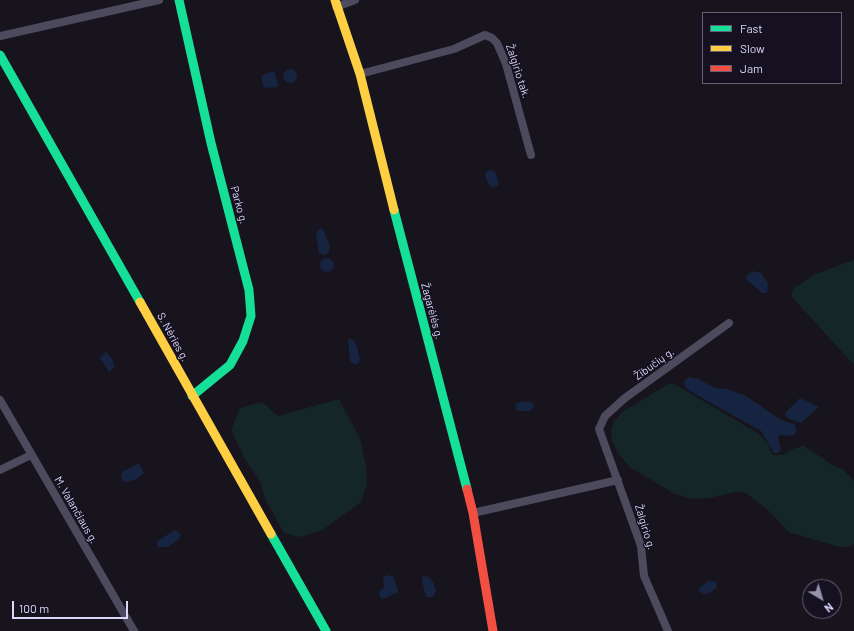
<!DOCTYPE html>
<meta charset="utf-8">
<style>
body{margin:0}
#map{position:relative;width:854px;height:631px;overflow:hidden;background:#17141e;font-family:Barlow,sans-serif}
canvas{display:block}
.legend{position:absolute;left:702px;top:12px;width:140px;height:72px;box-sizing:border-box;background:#151121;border:1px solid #656077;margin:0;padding:5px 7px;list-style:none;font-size:12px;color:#ddd7f9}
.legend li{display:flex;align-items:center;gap:8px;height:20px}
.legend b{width:20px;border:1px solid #656077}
.north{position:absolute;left:802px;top:579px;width:40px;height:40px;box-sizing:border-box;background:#151121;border:1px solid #656077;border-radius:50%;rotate:142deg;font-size:11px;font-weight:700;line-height:16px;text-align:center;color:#ddd7f9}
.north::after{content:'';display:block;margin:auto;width:14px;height:18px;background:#9893ac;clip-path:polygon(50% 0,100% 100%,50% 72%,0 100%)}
.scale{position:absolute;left:12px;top:601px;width:116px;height:18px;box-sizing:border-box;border:2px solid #ddd7f9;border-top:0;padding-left:5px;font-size:12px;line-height:14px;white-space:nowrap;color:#ddd7f9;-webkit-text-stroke:3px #151121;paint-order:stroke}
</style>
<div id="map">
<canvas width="854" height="631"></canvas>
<ul class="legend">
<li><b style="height:5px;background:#16e098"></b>Fast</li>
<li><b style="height:5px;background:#ffcf43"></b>Slow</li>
<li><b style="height:5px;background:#f24e42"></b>Jam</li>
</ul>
<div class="north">N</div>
<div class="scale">100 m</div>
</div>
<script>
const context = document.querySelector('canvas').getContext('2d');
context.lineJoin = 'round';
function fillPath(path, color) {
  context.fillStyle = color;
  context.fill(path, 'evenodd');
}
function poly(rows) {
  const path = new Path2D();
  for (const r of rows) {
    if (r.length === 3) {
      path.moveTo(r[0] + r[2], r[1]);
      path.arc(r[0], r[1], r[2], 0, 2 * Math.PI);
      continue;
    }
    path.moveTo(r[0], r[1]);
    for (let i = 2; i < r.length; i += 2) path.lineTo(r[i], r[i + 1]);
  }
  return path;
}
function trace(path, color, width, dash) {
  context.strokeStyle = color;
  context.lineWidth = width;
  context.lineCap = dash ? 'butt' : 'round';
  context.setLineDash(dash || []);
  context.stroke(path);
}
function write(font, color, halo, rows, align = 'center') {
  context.font = font + ' Barlow,sans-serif';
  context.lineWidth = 3;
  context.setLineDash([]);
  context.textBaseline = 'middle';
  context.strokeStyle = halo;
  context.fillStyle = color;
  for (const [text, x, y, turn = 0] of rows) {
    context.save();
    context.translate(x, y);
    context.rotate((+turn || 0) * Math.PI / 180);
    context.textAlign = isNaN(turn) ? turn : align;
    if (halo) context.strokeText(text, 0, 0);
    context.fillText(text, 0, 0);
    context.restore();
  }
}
fillPath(poly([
 [854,260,854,365,791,296,793,289,815,274],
 [670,383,676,385,759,434,767,443,773,455,783,455,795,448,804,446,834,466,843,469,854,481,854,544,848,547,839,547,789,532,768,510,746,493,736,492,709,498,692,499,675,494,631,468,619,455,612,441,611,429,615,420,624,411],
 [339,399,360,439,366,466,367,484,361,502,321,531,300,537,284,533,265,499,260,481,245,459,231,430,240,408,262,402,278,416]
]), '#152628');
fillPath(poly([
 [290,76,7],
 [273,71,275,73,278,84,277,87,264,88,261,76],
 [491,170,495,171,499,185,492,188,486,179,485,174,487,171],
 [320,228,323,229,330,246,329,252,325,255,319,253,317,242,316,233],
 [327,265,7],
 [752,271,761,273,768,283,767,293,762,293,747,280,746,277],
 [348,339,352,339,356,344,360,360,358,364,354,364,350,361],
 [106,352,112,359,115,367,109,372,100,358],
 [689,377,698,379,715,388,728,389,746,396,781,420,794,424,797,430,794,435,790,436,780,435,778,438,781,450,778,453,774,453,761,431,688,390,685,386,684,381],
 [800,398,819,407,801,423,788,418,785,415,786,412],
 [520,402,532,402,534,407,529,411,517,411,515,405],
 [139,463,144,473,135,480,124,482,121,477,122,472],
 [175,530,181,534,178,540,168,547,158,547,157,542,159,540],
 [388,575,394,577,398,592,383,599,380,597,379,592,384,587,383,577],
 [423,576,429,577,433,582,436,591,433,597,427,597,425,593,422,581],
 [709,581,717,582,716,588,709,593,702,594,699,590,700,587]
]), '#162441');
trace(poly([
 [336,7,355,0],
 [0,36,159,0],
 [360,74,454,49,485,35,492,38,497,43,506,64,531,155],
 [0,400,134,631],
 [0,470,31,455],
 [473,513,618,480],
 [668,631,644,576,641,546,599,429,605,416,625,398,729,323]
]), '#4d4a5d', 8);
trace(poly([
 [179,0,211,143,249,290,251,316,243,341,230,365,192,396],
 [0,55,140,302],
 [394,210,467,489],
 [271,534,326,631]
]), '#16e098', 9);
trace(poly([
 [335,0,360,74,394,210],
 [140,302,271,534]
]), '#ffcf43', 9);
trace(poly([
 [467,489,473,513,493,631]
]), '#f24e42', 9);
write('11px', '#ddd7f9', '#151121', [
 ["Žalgirio tak.",518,71,72],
 ["Parko g.",239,205,75],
 ["Žagarėlės g.",432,311,75],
 ["S. Nėries g.",173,337,61],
 ["Žibučių g.",654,364,-36],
 ["M. Valančiaus g.",76,510,60],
 ["Žalgirio g.",645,527,73]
]);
</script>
